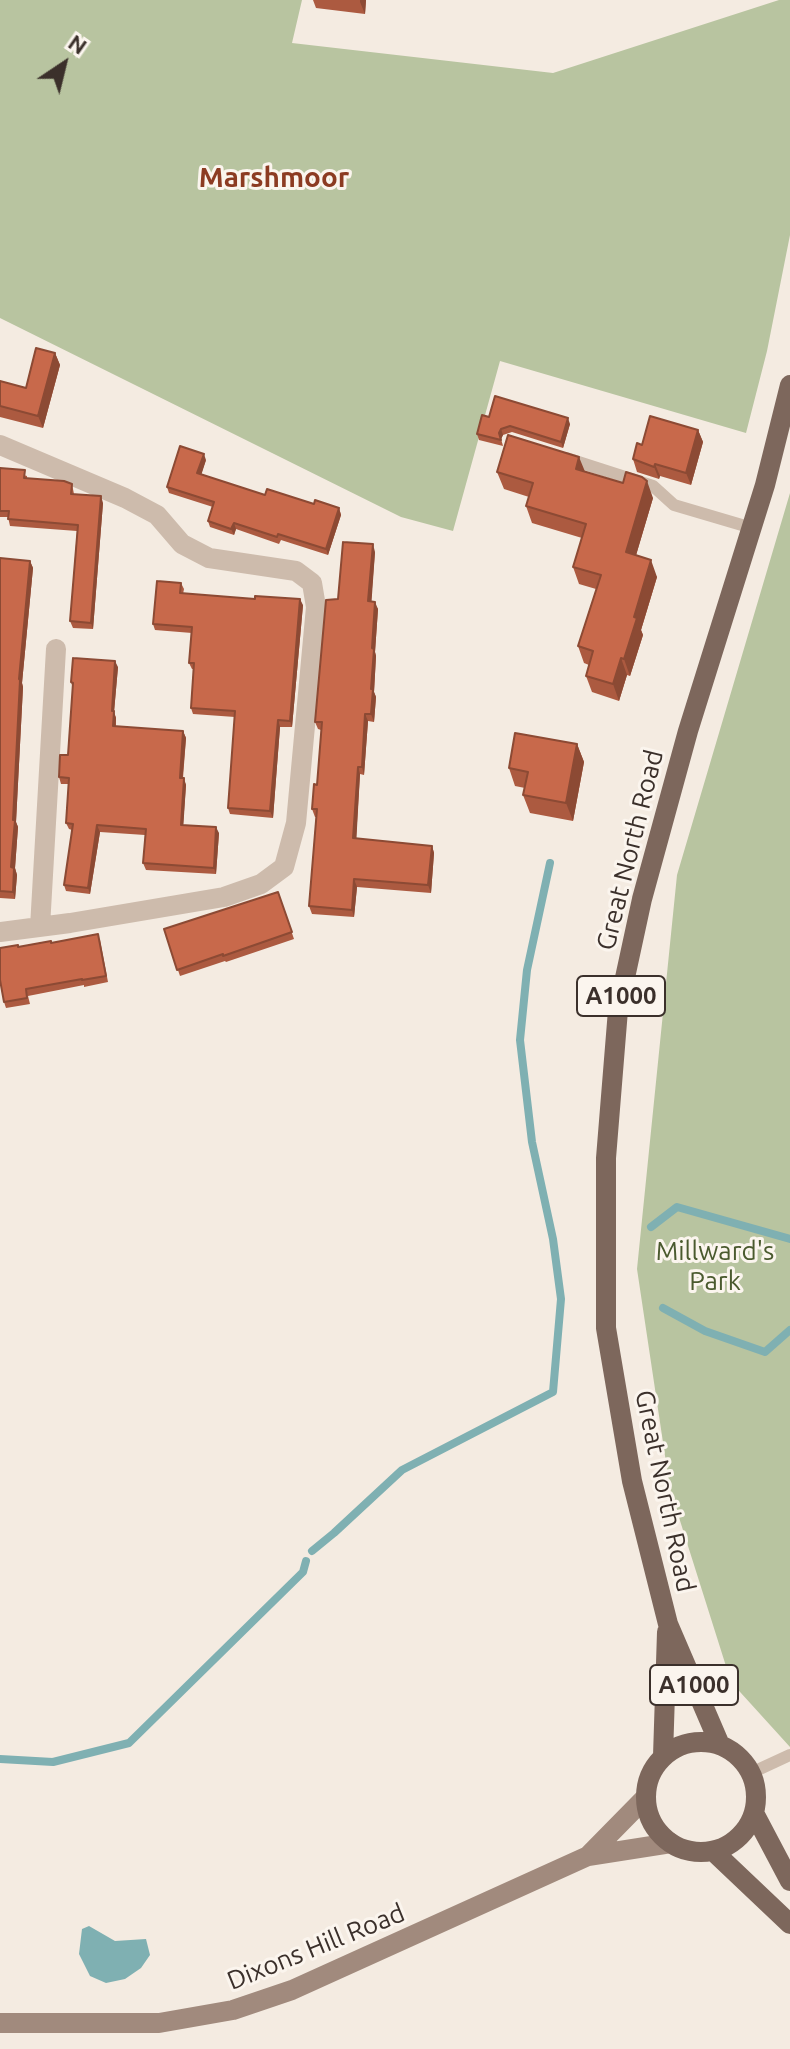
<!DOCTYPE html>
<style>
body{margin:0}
#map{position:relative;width:790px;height:2049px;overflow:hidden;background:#f4ebe1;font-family:Ubuntu,sans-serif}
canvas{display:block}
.north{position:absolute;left:24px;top:24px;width:80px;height:80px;-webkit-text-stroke:6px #fbf5ee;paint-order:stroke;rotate:35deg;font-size:22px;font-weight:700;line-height:32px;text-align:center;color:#3b302b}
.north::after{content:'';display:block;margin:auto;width:28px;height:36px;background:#3b302b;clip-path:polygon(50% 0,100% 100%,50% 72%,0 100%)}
</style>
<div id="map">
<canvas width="790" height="2049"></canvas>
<div class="north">N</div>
</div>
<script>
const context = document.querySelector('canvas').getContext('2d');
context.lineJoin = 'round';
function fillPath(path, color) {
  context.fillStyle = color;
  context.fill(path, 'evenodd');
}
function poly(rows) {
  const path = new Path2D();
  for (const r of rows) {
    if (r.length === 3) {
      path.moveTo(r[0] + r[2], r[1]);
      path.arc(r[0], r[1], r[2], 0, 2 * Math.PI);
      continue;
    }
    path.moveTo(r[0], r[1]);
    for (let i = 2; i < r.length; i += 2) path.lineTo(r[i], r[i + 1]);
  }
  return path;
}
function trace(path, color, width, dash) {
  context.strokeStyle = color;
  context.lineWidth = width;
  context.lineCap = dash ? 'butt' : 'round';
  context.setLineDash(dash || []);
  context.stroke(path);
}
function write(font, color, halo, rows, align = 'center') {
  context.font = font + ' Ubuntu,sans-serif';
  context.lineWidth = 6;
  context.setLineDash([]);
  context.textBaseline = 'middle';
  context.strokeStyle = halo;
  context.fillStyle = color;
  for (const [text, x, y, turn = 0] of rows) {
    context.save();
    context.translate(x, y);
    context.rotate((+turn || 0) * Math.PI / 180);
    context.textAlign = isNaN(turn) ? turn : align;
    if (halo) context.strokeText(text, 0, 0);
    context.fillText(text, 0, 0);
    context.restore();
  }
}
fillPath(poly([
 [0,0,302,0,292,43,553,73,779,0,790,0,790,235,767,351,746,433,500,361,453,531,401,517,0,318],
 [790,493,790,1747,731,1682,670,1489,637,1269,677,875]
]), '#b8c4a0');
fillPath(poly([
 [89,1926,115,1941,146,1939,150,1955,141,1968,125,1979,106,1983,90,1976,79,1954,82,1929]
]), '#7fb0b2');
trace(poly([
 [651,1227,677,1207,790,1239],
 [663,1308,705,1331,765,1352,790,1330],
 [312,1551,334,1533,402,1470,553,1392,561,1299,553,1239,532,1142,520,1040,527,970,550,863],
 [0,1759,53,1762,129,1743,303,1572,306,1561]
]), '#7fb0b2', 8);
trace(poly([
 [566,458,653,486,674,505,752,528],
 [751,1773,790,1755]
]), '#cdbbac', 12);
trace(poly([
 [0,445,125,498,157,515,182,544,209,558,296,571,312,583,316,607,296,823,284,867,261,884,224,897,70,923,0,932],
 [40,927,56,649]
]), '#cdbbac', 20);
trace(poly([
 [588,1856,645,1798],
 [0,2023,159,2023,233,2010,292,1990,588,1856,671,1843]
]), '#a18a7d', 20);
trace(poly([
 [701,1797,55],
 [720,1745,668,1624,632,1481,606,1328,606,1158,618,1010,642,899,688,731,765,485,790,385],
 [663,1756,667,1632],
 [754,1813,790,1881],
 [713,1851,790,1924]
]), '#7d675c', 20);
fillPath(poly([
 [313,0,366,0,365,14,316,8],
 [55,353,60,365,43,428,0,417,0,381,26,388],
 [489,417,570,424,563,448,512,432,503,435,501,439,503,446,479,440,477,434],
 [698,430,703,442,691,485,660,476,659,479,637,472,633,459,642,445],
 [206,460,201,474,265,495,339,508,341,515,328,555,281,540,279,544,236,529,234,535,210,527,208,521,213,507,169,493,167,487],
 [0,468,27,476,27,478,72,484,74,494,103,503,93,629,73,628,70,621,77,531,10,526,8,517,0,517],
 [584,471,653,498,636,555,657,577,641,630,643,635,630,676,627,675,619,701,592,692,586,676,589,665,584,663,578,646,596,589,579,584,573,567,582,538,532,523,526,506,529,497,504,489,497,472],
 [375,552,371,601,378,609,375,652,376,656,374,692,376,697,374,722,368,721,364,775,360,774,356,839,432,846,434,853,431,893,357,887,354,917,312,914,309,906,316,817,315,817,312,809,317,785,321,730,318,729,315,722,338,599],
 [0,558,30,561,33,568,22,683,23,687,16,822,18,827,15,868,17,875,15,899,0,898],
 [181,583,184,589,183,594,303,605,292,727,280,727,273,818,230,814,228,808,235,717,193,714,191,708,194,669,192,669,189,663,192,633,155,630,153,624],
 [118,667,114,712,116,718,116,726,183,731,186,738,183,778,186,785,183,825,219,833,216,874,146,870,143,863,145,835,100,832,90,894,66,891,64,885,72,830,69,829,66,823,69,784,61,784,59,777,68,755,73,688,71,682],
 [577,744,584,762,573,821,530,813,523,795,525,788,515,786,509,768],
 [278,892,294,939,226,962,225,961,180,976,164,929],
 [100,940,108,982,84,987,84,985,28,996,30,1004,6,1008,4,1002,18,947,51,943]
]), '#ac5a40');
fillPath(poly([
 [360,0,366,0,365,14,360,2],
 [55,353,60,365,43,428,38,416],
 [568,418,570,424,563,448,561,442],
 [501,429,503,435,501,439,503,446,499,433],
 [698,430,703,442,691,485,686,473],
 [204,454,206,460,200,479,197,473],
 [579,457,586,474,576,469],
 [655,464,660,476,659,479,654,467],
 [647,481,653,498,632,569,626,552],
 [101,496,103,503,93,629,91,623],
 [339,508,341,515,328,555,326,549],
 [234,523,236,529,234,535,231,529],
 [373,544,375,552,371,609,368,601],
 [651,560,657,577,641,630,643,635,630,676,624,659,634,617],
 [30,561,33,568,22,683,23,687,16,822,18,827,15,868,17,875,15,899,13,892,11,867,19,679],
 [300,599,303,605,292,727,290,721],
 [375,602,378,609,375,652,376,656,374,692,376,697,374,722,371,714,371,689,372,648],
 [621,658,627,675,619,701,613,684],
 [115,661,118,667,114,712,116,718,115,732,113,726,112,711],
 [365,714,368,721,364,775,362,767],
 [278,720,280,727,273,818,270,811],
 [183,731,186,738,182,784,180,778],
 [577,744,584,762,573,821,566,803],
 [358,767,360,774,356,846,353,838],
 [184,778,186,785,183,831,181,825],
 [97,825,100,832,90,894,88,888],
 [216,827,219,833,216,874,214,868],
 [432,846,434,853,431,893,428,885],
 [354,879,357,887,354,917,352,910]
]), '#8c4a34');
const building = poly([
 [36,348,55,353,38,416,0,406,0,381,26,388,36,348],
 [495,396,568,418,561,442,510,426,501,429,499,433,501,440,477,434,482,415,489,417,495,396],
 [650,416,698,430,686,473,655,464,654,467,633,459,637,443,642,445,650,416],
 [508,435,579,457,576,469,623,483,626,472,642,477,647,481,626,552,651,560,634,617,637,618,624,659,621,658,613,684,586,676,593,651,578,646,601,575,573,567,586,524,526,506,533,483,497,472,508,435],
 [180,446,204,454,197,473,265,495,267,489,314,504,315,500,339,508,326,549,278,534,277,537,234,523,231,529,208,521,214,502,167,487,180,446],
 [0,468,25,470,24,478,64,481,72,484,71,494,101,496,91,623,70,621,78,525,8,519,9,511,0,511,0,468],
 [343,542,373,544,368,601,375,602,372,648,374,649,371,689,373,689,371,714,365,714,362,767,358,767,353,838,432,846,428,885,354,879,352,910,309,906,317,809,312,809,314,784,317,785,322,722,315,722,326,600,338,599,343,542],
 [0,558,30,561,19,679,20,680,13,820,15,820,11,867,14,868,13,892,0,891,0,558],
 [157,581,181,583,180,593,255,599,255,596,300,599,290,721,278,720,270,811,228,808,235,711,191,708,194,663,189,663,192,627,153,624,157,581],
 [73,658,115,661,112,711,114,711,113,726,183,731,180,778,184,778,181,825,216,827,214,868,143,863,146,829,97,825,88,888,64,885,73,824,66,823,69,778,59,777,60,755,68,755,73,683,71,682,73,658],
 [515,733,577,744,566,803,523,795,528,772,509,768,515,733],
 [278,892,292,932,223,956,223,954,177,970,164,929,278,892],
 [98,934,106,976,82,980,82,979,26,989,27,998,4,1002,0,980,0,948,18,945,18,947,51,941,51,943,98,934]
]);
fillPath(building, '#c8694b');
trace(building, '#8c4a34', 2);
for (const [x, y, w] of [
 [621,996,88],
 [694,1685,88]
]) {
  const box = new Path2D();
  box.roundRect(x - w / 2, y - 20, w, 40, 6);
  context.fillStyle = '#fbf5ee';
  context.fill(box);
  trace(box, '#3b302b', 2);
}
write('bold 24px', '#3b302b', null, [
 ["A1000",621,996],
 ["A1000",694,1685]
]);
write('26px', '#3b302b', '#fbf5ee', [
 ["Great North Road",630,850,-76],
 ["Great North Road",665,1491,78],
 ["Dixons Hill Road",316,1947,-22]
]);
write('26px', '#4a5a2e', '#fbf5ee', [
 ["Millward's",715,1251],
 ["Park",715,1281]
]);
write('bold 28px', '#8c3b22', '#fbf5ee', [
 ["Marshmoor",274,178]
]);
</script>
